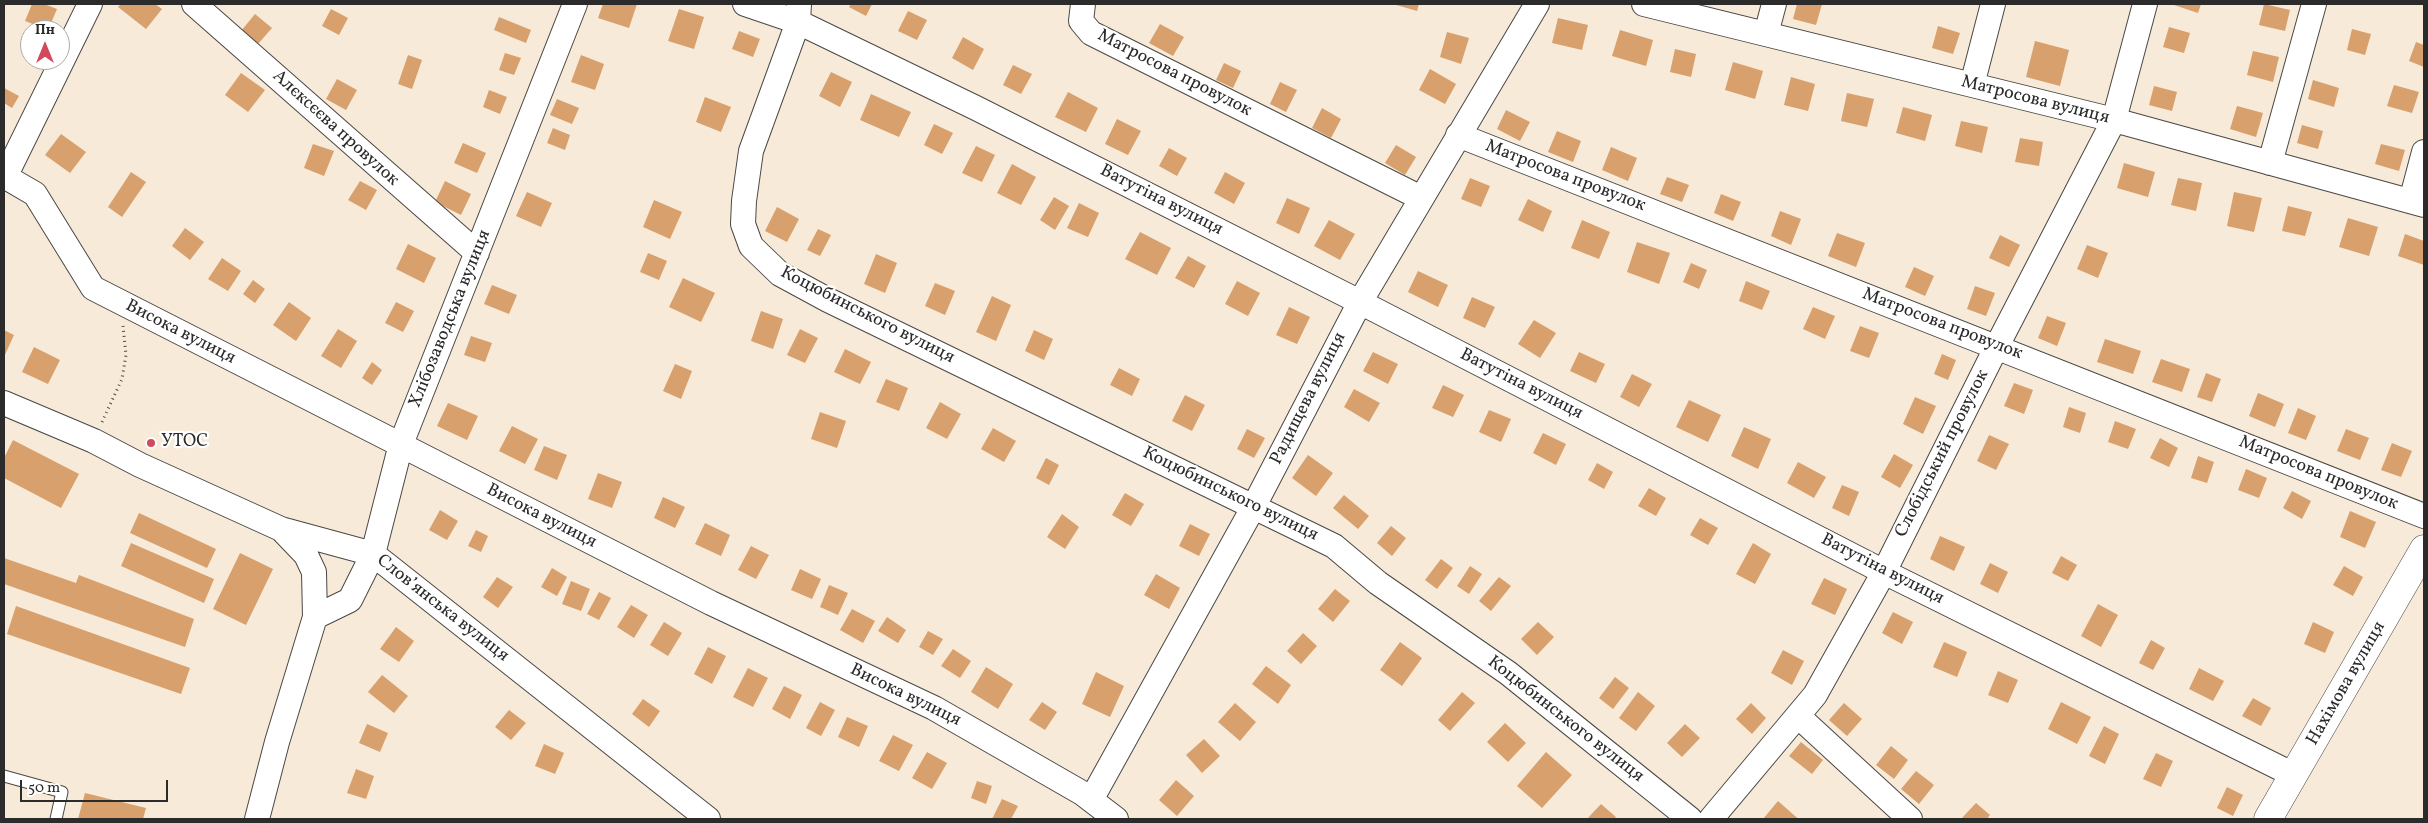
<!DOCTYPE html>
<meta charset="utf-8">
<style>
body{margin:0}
#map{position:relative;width:2428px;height:823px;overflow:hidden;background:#f8ead8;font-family:Vollkorn,serif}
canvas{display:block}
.frame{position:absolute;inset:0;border:5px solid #2b2b2b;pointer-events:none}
.north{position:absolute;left:20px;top:20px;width:50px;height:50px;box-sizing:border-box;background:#fff;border:1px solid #aaa;border-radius:50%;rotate:0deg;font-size:14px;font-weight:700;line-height:20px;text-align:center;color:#2b2b2b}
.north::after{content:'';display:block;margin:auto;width:18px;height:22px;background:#d1495b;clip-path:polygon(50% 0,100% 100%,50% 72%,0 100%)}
.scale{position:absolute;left:20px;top:780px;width:148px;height:22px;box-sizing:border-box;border:2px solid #2b2b2b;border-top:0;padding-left:6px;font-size:15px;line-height:18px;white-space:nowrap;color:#2b2b2b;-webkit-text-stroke:4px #fff;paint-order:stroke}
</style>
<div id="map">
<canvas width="2428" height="823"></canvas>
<div class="frame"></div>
<div class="north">Пн</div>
<div class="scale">50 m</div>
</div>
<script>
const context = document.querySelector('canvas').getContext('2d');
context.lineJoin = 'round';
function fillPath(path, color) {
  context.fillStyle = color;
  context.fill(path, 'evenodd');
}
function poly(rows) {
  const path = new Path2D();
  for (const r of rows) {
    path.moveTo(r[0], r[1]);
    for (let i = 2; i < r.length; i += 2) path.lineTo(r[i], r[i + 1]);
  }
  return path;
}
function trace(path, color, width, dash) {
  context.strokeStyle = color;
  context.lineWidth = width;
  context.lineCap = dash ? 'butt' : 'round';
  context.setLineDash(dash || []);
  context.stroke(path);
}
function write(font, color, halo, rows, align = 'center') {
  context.font = font + ' Vollkorn,serif';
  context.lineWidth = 4.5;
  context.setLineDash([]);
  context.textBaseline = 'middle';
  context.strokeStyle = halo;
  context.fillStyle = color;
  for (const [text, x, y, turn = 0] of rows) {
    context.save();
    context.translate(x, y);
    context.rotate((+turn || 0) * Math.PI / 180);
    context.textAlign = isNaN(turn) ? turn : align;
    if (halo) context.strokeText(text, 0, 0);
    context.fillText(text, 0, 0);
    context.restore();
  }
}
fillPath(poly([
 [32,4,44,4,57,9,48,30,25,21],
 [121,4,155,4,162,9,146,29,118,7],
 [603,4,637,4,629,28,598,18],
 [851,4,872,4,866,16,849,7],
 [1393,4,1419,4,1417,11],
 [1797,4,1822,4,1816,25,1793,19],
 [2174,4,2201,4,2198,13,2174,5],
 [2264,4,2290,10,2285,31,2259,25],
 [331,9,348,18,339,35,322,26],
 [679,9,704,17,694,49,668,41],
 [908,11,927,20,917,40,898,31],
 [255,14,272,28,258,44,241,31],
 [499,17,531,30,526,43,494,30],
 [1558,18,1588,25,1582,50,1552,43],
 [1160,24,1184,37,1173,56,1149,43],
 [1938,26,1960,33,1953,54,1932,48],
 [2169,27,2190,33,2184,53,2163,47],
 [2352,29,2371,34,2365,55,2347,50],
 [1620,30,1653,40,1646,66,1612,56],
 [739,31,760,39,753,57,732,49],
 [1447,32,1469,38,1461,64,1440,57],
 [963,37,984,49,973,70,952,58],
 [2035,41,2069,50,2060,86,2026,77],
 [2416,42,2424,45,2424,67,2409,61],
 [1675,49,1696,54,1691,77,1670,72],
 [2253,51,2279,57,2273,82,2247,75],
 [505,53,521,58,514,75,499,70],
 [408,55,422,60,412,89,398,84],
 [581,55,604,64,595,90,571,82],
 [1733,62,1763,71,1755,99,1725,90],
 [1224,63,1241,71,1233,88,1216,80],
 [1013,65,1032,74,1021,94,1003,85],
 [1430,69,1456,84,1445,104,1419,90],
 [831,72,852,82,840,107,819,96],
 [241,73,265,90,248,112,225,95],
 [1791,77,1815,84,1808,111,1784,105],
 [337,79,357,90,346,110,326,99],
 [2313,80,2339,88,2334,107,2308,99],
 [1280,82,1297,90,1286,112,1270,104],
 [2394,85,2419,92,2412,113,2387,106],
 [2154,86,2177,92,2172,111,2149,105],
 [4,88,19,96,12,108,4,103],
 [489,90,507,97,500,114,483,107],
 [1068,92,1098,108,1086,132,1055,117],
 [1847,93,1874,99,1867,127,1841,121],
 [871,94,911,112,899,137,860,120],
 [705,97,731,107,721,132,696,122],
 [557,99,579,108,572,124,550,115],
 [2237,106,2263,113,2256,137,2230,129],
 [1903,107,1932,115,1925,141,1896,133],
 [1322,108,1341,119,1331,138,1312,128],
 [1506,110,1530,122,1520,141,1497,129],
 [1117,119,1141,131,1128,155,1105,144],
 [1961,121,1988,127,1982,153,1955,146],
 [934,124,953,133,942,154,924,145],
 [2302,125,2323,131,2318,149,2297,143],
 [553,128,570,135,565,150,547,143],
 [1557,131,1581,141,1573,162,1548,152],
 [61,134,86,152,70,173,45,155],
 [2020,138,2043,142,2039,166,2015,162],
 [463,143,486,153,477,173,454,163],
 [313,144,334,151,324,176,304,168],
 [2381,144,2405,150,2399,171,2375,164],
 [1396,145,1416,157,1405,175,1385,163],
 [976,146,995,155,982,182,962,173],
 [1611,147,1637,158,1628,181,1602,170],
 [1169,148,1187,158,1177,176,1159,166],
 [2124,163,2155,172,2148,197,2117,188],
 [1012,164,1036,177,1021,205,997,193],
 [131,172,146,182,122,217,108,207],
 [1225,172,1245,183,1234,204,1214,193],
 [1667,177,1689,185,1682,202,1660,194],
 [1470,178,1490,186,1481,207,1461,199],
 [2178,178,2202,183,2196,211,2171,205],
 [360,181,377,190,366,210,348,200],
 [445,181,471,194,461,215,435,202],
 [527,192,552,203,541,227,516,216],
 [2234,192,2262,198,2254,232,2227,226],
 [1721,194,1741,202,1733,221,1714,213],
 [1054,197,1069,206,1055,230,1040,220],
 [1287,198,1310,208,1299,234,1276,223],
 [1528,199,1552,211,1543,232,1518,220],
 [654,200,682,212,670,239,643,227],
 [1079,203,1099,213,1088,237,1067,228],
 [2288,206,2312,212,2305,236,2282,231],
 [777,207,799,219,787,242,765,231],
 [1780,211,1801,219,1791,245,1771,236],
 [2348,218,2378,227,2369,256,2339,247],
 [1329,220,1355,234,1340,260,1314,246],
 [1582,220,1610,232,1599,259,1571,248],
 [185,228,204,242,190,260,172,246],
 [818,229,831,235,820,256,807,250],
 [1140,232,1171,248,1157,275,1125,259],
 [1837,233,1865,243,1856,267,1828,256],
 [2405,234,2424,241,2424,265,2398,256],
 [2000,235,2020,245,2009,267,1989,258],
 [1637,242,1670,253,1659,284,1627,272],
 [408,244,436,258,424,283,396,269],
 [2087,245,2108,253,2098,278,2077,269],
 [648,253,667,261,659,280,640,272],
 [876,254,897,263,885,293,864,284],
 [1188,256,1206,266,1194,288,1175,278],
 [222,258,241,271,228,291,208,279],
 [1691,263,1707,270,1699,289,1683,282],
 [1914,267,1934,276,1925,296,1905,287],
 [1418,271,1448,285,1438,307,1408,292],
 [683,278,715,293,701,322,669,307],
 [253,280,265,289,255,303,243,294],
 [1237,281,1260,293,1248,316,1225,304],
 [1746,281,1770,291,1762,310,1739,301],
 [935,283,955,291,945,315,925,306],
 [492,285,517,295,509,314,484,304],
 [1975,286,1995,293,1986,316,1967,309],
 [992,296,1011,305,996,341,976,332],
 [1472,297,1495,307,1485,328,1463,318],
 [289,302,311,318,296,341,273,325],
 [396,302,414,311,403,332,385,323],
 [1289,307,1310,317,1297,344,1276,335],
 [1813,307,1835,316,1825,339,1803,329],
 [761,311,783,319,773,349,751,341],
 [2047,316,2066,323,2057,346,2038,338],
 [1534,320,1556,333,1540,358,1518,344],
 [1860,326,1879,333,1869,358,1850,351],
 [338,329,357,341,341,368,321,356],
 [800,329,818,338,805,363,787,355],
 [4,330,14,335,4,357],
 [1034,330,1053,339,1044,360,1025,351],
 [471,336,492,343,485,362,464,355],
 [2105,339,2141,351,2133,374,2097,362],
 [34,347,60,360,48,384,22,372],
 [845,349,871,362,860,384,834,372],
 [1373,352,1398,364,1388,384,1363,371],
 [1579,352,1605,364,1596,383,1570,371],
 [1942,354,1956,360,1948,380,1934,374],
 [2161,359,2190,369,2182,392,2152,382],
 [372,362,382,370,372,385,362,378],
 [675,364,692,371,681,399,663,391],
 [1119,368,1140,379,1132,396,1110,385],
 [2206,373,2221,379,2212,402,2197,397],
 [1632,374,1652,384,1639,407,1620,397],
 [886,379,908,388,899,411,876,402],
 [2014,383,2033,390,2024,414,2004,406],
 [1443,385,1464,395,1453,417,1432,408],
 [1354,389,1380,403,1369,422,1344,407],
 [2258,393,2284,404,2275,427,2249,416],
 [1185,395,1205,405,1192,431,1172,421],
 [1915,397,1936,406,1923,434,1903,424],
 [1689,400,1721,415,1708,442,1676,427],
 [940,402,961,414,947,439,926,428],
 [448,403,478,416,467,440,437,426],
 [2069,407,2086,413,2080,433,2063,427],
 [2298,408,2316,416,2306,440,2288,433],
 [1489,410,1511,419,1501,442,1479,432],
 [820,412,846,421,837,448,811,439],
 [2115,421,2136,429,2128,449,2108,442],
 [512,426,538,439,525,464,499,451],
 [1744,427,1771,439,1758,469,1731,456],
 [993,428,1016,441,1004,462,981,449],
 [1247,429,1265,438,1254,458,1237,449],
 [2346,429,2369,438,2360,460,2337,451],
 [1543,433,1566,444,1556,465,1533,453],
 [1989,435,2009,444,1996,470,1977,461],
 [2160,438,2178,448,2169,467,2150,458],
 [13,440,79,474,61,508,4,478,4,458],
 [2392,443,2412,451,2401,477,2381,470],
 [544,446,567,455,557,480,534,470],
 [1894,454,1913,465,1900,488,1881,477],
 [1308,455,1333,473,1316,496,1292,478],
 [2198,456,2214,462,2207,483,2191,478],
 [1046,458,1059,465,1049,485,1036,478],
 [1798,462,1826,477,1814,498,1787,483],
 [1597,463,1613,472,1604,489,1588,480],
 [2246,469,2267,478,2259,498,2238,490],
 [598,473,622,482,612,508,588,499],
 [1842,485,1859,492,1849,516,1832,508],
 [1649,488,1666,498,1656,516,1638,506],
 [2292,491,2311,501,2302,519,2283,508],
 [1125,493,1144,504,1131,526,1112,515],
 [1344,495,1369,516,1358,529,1333,508],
 [663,497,685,507,675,528,654,518],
 [440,510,458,521,447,540,429,530],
 [2350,511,2376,522,2365,548,2340,537],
 [139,513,216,549,207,568,130,533],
 [1062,514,1079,527,1065,549,1047,537],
 [1700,518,1718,528,1708,545,1690,535],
 [705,523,730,535,721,556,695,544],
 [1190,524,1210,534,1199,556,1179,546],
 [1391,526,1406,538,1392,556,1377,543],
 [476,530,488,536,481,552,468,546],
 [1940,536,1965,547,1954,571,1930,559],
 [131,543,214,579,204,603,121,566],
 [1753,543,1771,554,1755,584,1736,574],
 [751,546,769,555,756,579,738,570],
 [240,553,273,569,246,625,213,609],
 [2061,556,2077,565,2068,581,2052,573],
 [4,558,76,583,79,575,194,619,185,647,4,584],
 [1441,559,1453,568,1437,589,1425,580],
 [1990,563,2008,572,1998,593,1980,584],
 [1470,566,1482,574,1469,594,1457,586],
 [2344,566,2363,577,2353,596,2333,585],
 [552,568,567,577,557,596,541,587],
 [800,569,821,579,812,599,791,590],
 [1156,574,1180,588,1169,609,1144,595],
 [497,577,513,587,498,608,483,597],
 [1499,577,1511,586,1491,611,1479,601],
 [1824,578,1847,589,1835,615,1811,604],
 [571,581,590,589,581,611,562,604],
 [829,585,848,593,838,615,820,607],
 [1335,589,1350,601,1333,622,1318,609],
 [599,592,611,598,599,620,587,614],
 [2098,604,2118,615,2101,647,2081,636],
 [631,605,648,615,634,638,617,627],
 [16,606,190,668,181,694,7,634],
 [852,609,875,621,863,643,840,630],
 [1893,612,1913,622,1902,644,1882,633],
 [887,617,906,630,898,643,878,631],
 [664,622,682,633,668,656,650,645],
 [1538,622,1554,637,1537,655,1521,639],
 [2313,622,2334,632,2325,653,2304,644],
 [396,627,414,641,399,662,380,649],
 [928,631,943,639,933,655,919,647],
 [1303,633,1317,646,1301,664,1287,651],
 [2151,640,2165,648,2153,670,2139,663],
 [1400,642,1422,658,1402,686,1380,670],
 [1944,642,1967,652,1957,677,1933,667],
 [708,647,726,656,712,684,694,674],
 [953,649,971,661,960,678,941,666],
 [1783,650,1804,661,1792,685,1771,673],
 [1266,666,1291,685,1278,704,1252,684],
 [986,667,1013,684,998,709,971,692],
 [748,668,768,678,753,707,733,697],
 [2199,668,2224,681,2213,701,2189,689],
 [1998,671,2018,680,2008,703,1988,695],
 [1096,672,1124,686,1110,717,1082,704],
 [382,675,408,696,394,713,368,692],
 [1615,677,1629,688,1613,709,1599,698],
 [784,686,802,695,790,719,772,709],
 [1462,692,1475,703,1450,731,1438,720],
 [1638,692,1655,706,1636,731,1619,718],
 [2253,698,2271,708,2261,726,2242,716],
 [643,699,660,711,649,727,632,714],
 [820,702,835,710,821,736,806,728],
 [1042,702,1057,712,1045,730,1029,720],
 [2061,702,2091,717,2077,744,2048,729],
 [1235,703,1256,722,1240,741,1218,722],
 [1751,703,1766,718,1752,734,1736,719],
 [1844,703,1862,719,1847,736,1829,720],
 [509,710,526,723,511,740,495,727],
 [847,717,868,726,859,747,838,737],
 [1505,723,1526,743,1508,762,1487,742],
 [367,724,388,733,380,752,359,743],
 [1685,724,1700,738,1682,757,1667,743],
 [2104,726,2119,734,2105,764,2089,756],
 [893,735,913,745,899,771,879,761],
 [1204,739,1220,756,1202,773,1186,755],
 [1801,742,1823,760,1812,774,1789,756],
 [544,744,564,753,555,774,535,766],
 [1891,746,1908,760,1894,779,1876,765],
 [927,752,947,763,932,789,912,778],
 [1546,752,1572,775,1542,808,1517,786],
 [2156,753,2173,761,2161,787,2143,779],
 [356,769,374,776,366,799,347,793],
 [1916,771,1934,785,1919,804,1901,789],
 [1176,780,1194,796,1177,816,1159,800],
 [977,781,992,786,986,804,971,798],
 [2227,787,2243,795,2233,816,2217,808],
 [85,793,146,808,143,819,78,819],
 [1002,799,1018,806,1011,819,992,819],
 [1778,801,1795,816,1799,819,1763,819],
 [1976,803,1990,815,1987,819,1961,819],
 [1601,804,1616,817,1614,819,1587,819]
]), '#d7a06c');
const service = poly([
 [4,776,62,792,56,819]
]);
const minor = poly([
 [194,4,477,253],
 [745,4,798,22,976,108,1352,298,1884,572,2294,775],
 [799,4,798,22,751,151,744,201,743,224,751,246,780,274,828,300,1334,546,1378,583,1508,673,1690,819],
 [1083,4,1081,21,1091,33,1421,198],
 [1644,4,2114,120,2424,205],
 [1766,34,1774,4],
 [1972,85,1993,4],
 [1458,135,2424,516],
 [2270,163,2314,4],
 [4,176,35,194,93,288,711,603,934,708,1082,793,1116,819],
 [5,177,90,4],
 [2411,201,2424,152],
 [4,403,94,441,140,465,281,529,373,554,708,819],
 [315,617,350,600,373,554,401,444,575,4],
 [1798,716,1910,819],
 [1091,800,1254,506,1360,302,1537,4],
 [257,819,277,742,315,617,314,572,306,555,283,531],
 [1711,819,1815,695,1884,572,1997,346,2114,120,2145,4]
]);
const tertiary = poly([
 [2268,819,2424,549]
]);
trace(service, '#4a4845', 13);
trace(minor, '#4a4845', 26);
trace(tertiary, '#4a4845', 29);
trace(poly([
 [102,422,122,379,126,355,123,326]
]), '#4a4845', 3, [1, 4]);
trace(service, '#fff', 11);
trace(minor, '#fff', 24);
trace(tertiary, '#fff', 28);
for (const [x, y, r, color] of [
 [151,443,5,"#d1495b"]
]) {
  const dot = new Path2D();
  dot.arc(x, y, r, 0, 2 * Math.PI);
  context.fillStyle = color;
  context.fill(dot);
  trace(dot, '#fff', 2);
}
write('18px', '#2b2b2b', '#fff', [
 ["Матросова провулок",1174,74,27],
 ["Матросова вулиця",2035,101,14],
 ["Алєксєєва провулок",335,129,42],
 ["Матросова провулок",1565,177,21],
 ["Ватутіна вулиця",1161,201,27],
 ["Коцюбинського вулиця",867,316,27],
 ["Хлібозаводська вулиця",451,319,-68],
 ["Матросова провулок",1942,325,21],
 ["Висока вулиця",180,333,27],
 ["Ватутіна вулиця",1521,385,27],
 ["Радищева вулиця",1309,399,-63],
 ["Слобідський провулок",1943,454,-63],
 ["Матросова провулок",2318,474,22],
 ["Коцюбинського вулиця",1230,495,26],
 ["Висока вулиця",541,517,27],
 ["Ватутіна вулиця",1882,570,27],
 ["Слов’янська вулиця",442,609,38],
 ["Нахімова вулиця",2347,684,-60],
 ["Висока вулиця",905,696,26],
 ["Коцюбинського вулиця",1565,720,38]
]);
write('18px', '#2b2b2b', '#fff', [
 ["УТОС",161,443]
], 'left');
</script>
